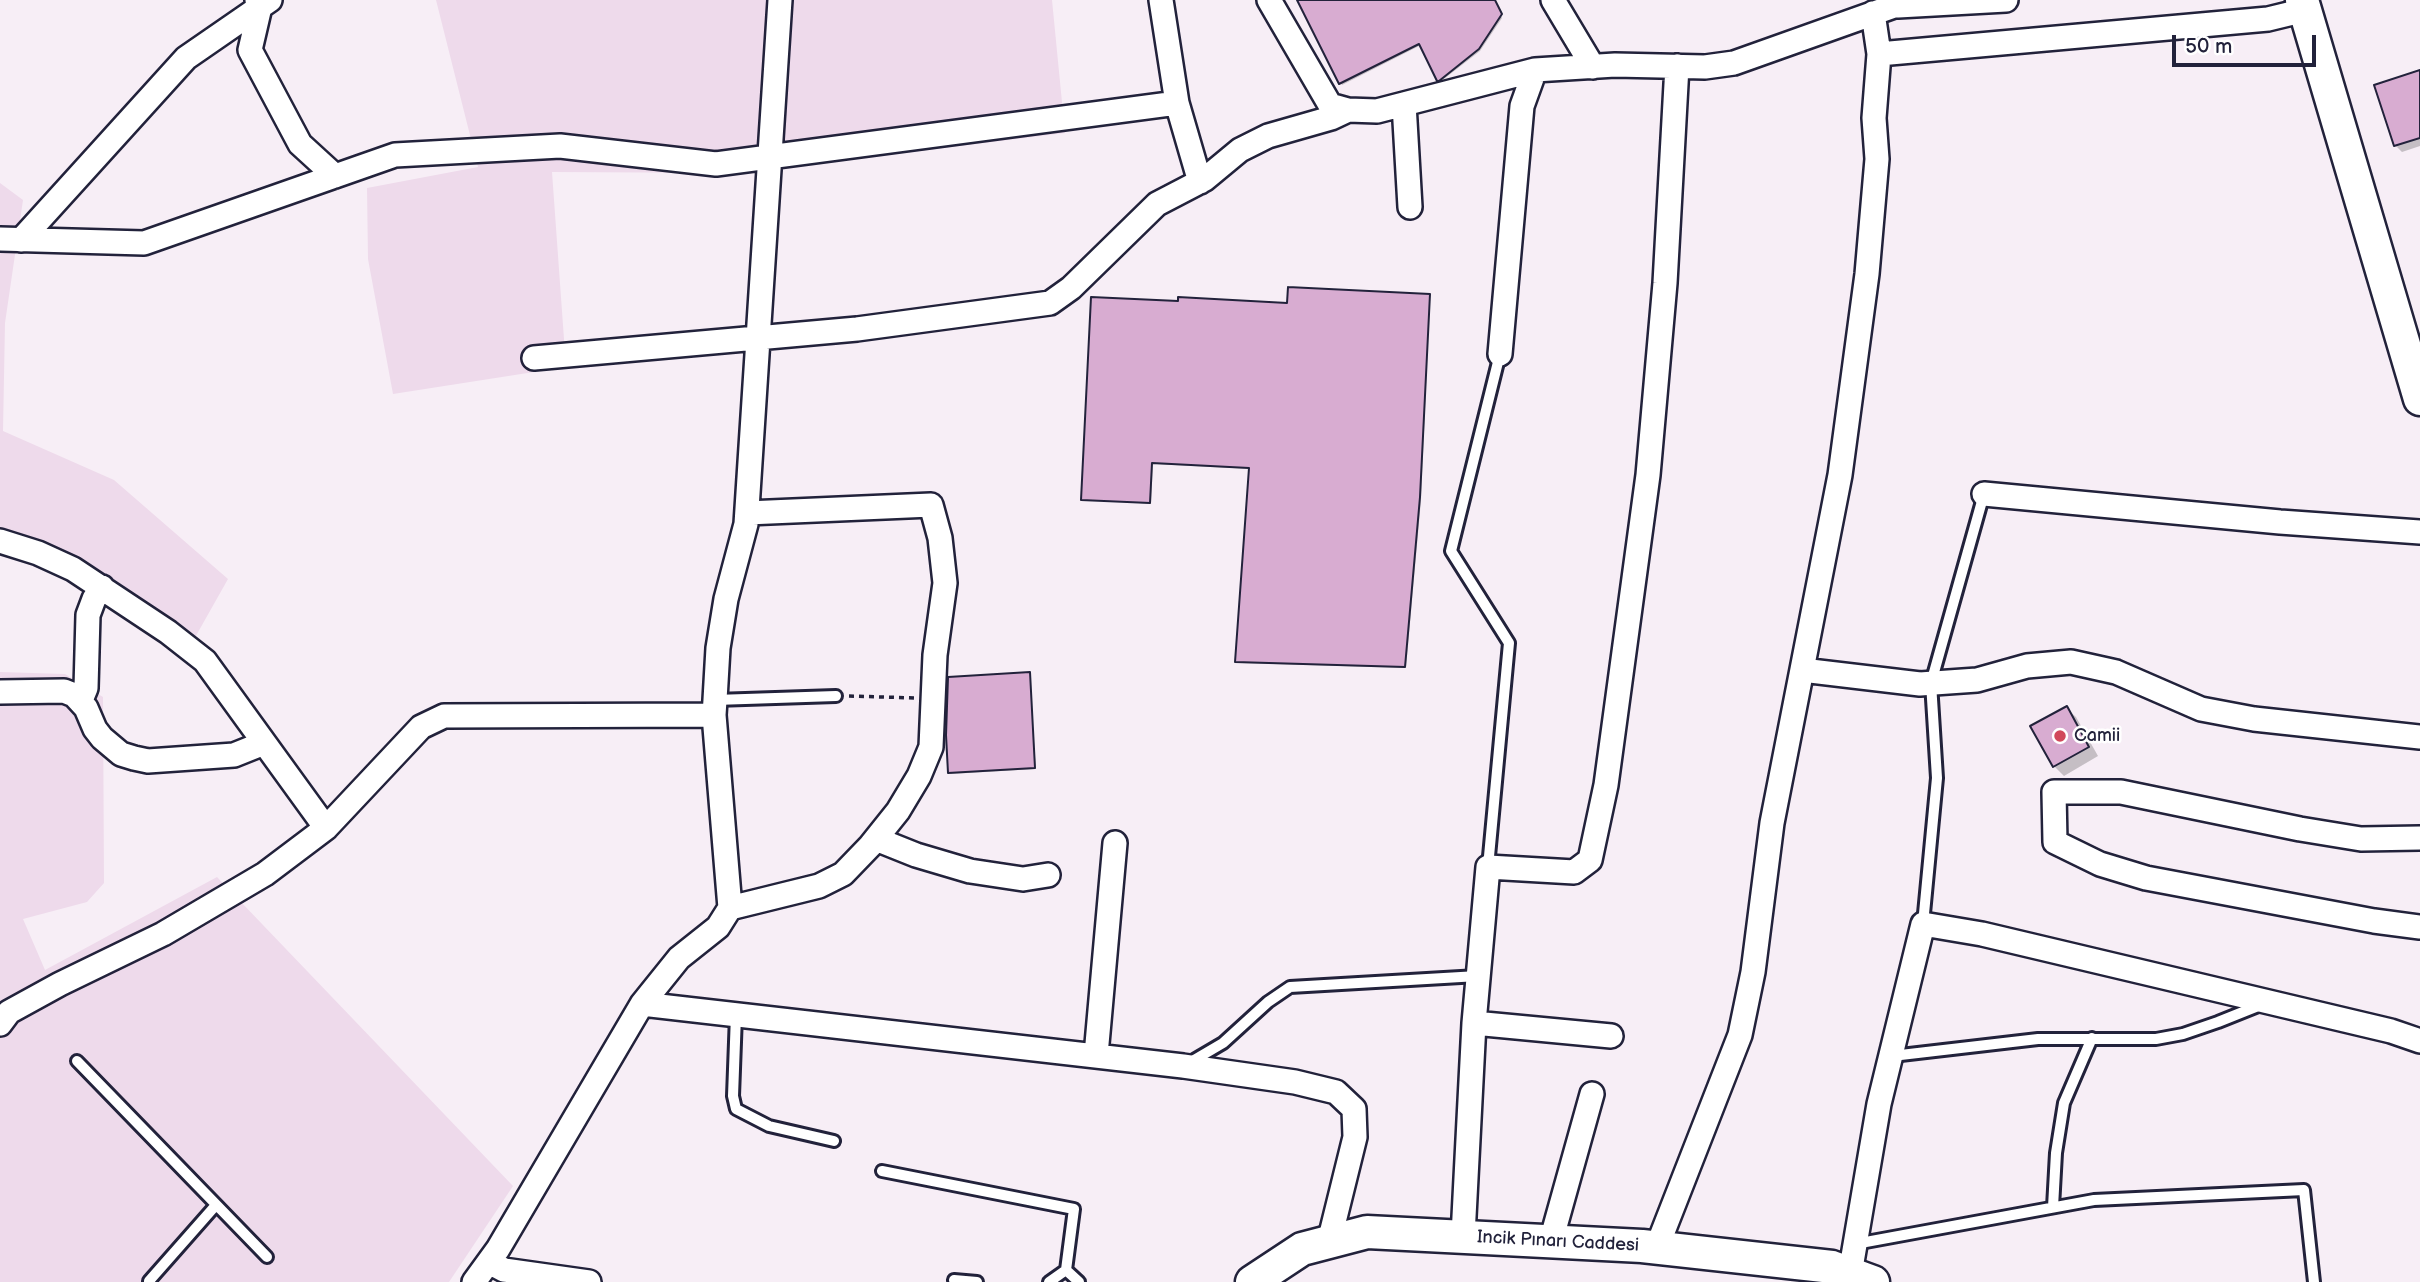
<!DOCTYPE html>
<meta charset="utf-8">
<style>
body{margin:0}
#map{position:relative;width:2420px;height:1282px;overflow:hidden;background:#f7eef6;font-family:"Balsamiq Sans",sans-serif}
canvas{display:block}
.scale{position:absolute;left:2172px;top:35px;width:144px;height:32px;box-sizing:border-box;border:4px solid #22223b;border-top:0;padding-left:9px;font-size:21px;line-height:24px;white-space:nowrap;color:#22223b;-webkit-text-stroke:5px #fff;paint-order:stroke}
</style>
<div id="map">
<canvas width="2420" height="1282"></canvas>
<div class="scale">50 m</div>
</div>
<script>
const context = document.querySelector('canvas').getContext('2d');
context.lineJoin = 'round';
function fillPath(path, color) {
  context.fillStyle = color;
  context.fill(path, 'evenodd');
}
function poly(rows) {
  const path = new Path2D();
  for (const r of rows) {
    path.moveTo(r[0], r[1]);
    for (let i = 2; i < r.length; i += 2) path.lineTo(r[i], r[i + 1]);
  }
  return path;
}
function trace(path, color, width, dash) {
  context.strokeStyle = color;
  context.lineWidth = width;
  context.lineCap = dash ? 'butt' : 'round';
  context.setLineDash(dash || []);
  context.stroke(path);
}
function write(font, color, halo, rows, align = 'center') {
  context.font = font + ' "Balsamiq Sans",sans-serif';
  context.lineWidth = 5;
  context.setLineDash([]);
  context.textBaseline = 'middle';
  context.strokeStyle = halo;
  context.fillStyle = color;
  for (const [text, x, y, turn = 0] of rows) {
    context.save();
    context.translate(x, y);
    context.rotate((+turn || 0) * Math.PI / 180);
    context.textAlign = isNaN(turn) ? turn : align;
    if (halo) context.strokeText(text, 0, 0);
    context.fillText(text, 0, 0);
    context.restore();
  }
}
fillPath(poly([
 [436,0,1052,0,1065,133,741,173,552,172,566,367,393,394,368,259,367,188,478,167],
 [0,183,23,200,5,323,3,431,114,480,228,579,184,657,76,583,0,553],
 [0,672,65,674,103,697,104,883,87,902,23,919,45,970,217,877,513,1186,449,1282,0,1282]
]), '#eedaeb');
fillPath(poly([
 [1299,0,1493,0,1502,18,1480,51,1440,82,1421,45,1342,85],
 [2420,72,2420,146,2402,152,2395,145],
 [1430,296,1421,500,1406,668,1239,663,1251,469,1153,464,1151,504,1082,499,1288,305],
 [1029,674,1036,769,951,774,949,772],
 [2066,708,2076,717,2098,756,2064,776,2054,766]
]), '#0003');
const building = poly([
 [1297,0,1495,0,1502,14,1479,49,1439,81,1437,81,1419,44,1339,84,1297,0],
 [2420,70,2420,138,2394,146,2374,85,2420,70],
 [1288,287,1430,294,1420,497,1405,667,1235,662,1249,468,1152,463,1150,503,1081,500,1091,297,1178,301,1178,297,1287,303,1288,287],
 [1030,672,1035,768,948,773,946,735,948,677,1030,672],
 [2067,706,2089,747,2053,767,2030,726,2067,706]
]);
fillPath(building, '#d8acd1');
trace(building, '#22223b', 2);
const lane = poly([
 [715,700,836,696],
 [1488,867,1509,643,1451,551,1500,354],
 [1923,924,1937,778,1931,683,1984,494],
 [736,1015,733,1096,736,1109,769,1126,834,1141],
 [1892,1056,2038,1039,2156,1039,2183,1034,2218,1022,2263,1004],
 [77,1061,267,1257],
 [1189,1063,1223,1043,1268,1002,1290,987,1478,976],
 [882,1171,1074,1209,1066,1270,1079,1282],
 [2053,1207,2056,1153,2064,1103,2092,1038],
 [1855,1244,2094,1200,2304,1190,2314,1282],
 [954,1280,977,1282],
 [150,1282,149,1281,216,1205],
 [1049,1282,1066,1270]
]);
const street = poly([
 [257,0,260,7,250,50,300,144,335,176],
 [1161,0,1177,103,1200,182],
 [1269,0,1330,105,1348,110,1377,111,1535,70,1615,65,1705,67,1734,63,1911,0],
 [1553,0,1593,67],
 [1898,6,2006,0],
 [1879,54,2268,19,2305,10],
 [1404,104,1410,207],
 [0,239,144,243,395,155,560,146,716,164,1177,103],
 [21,240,186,58,270,0],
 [1500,354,1522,106,1535,70],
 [534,358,857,329,1050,303,1071,288,1157,204,1205,179,1240,150,1268,136,1331,118,1348,110],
 [1984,494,2280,522,2420,532],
 [0,541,38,553,73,569,168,632,205,661,326,828],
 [1802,670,1920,684,1977,680,2027,666,2071,662,2116,672,2201,709,2254,719,2420,737],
 [0,692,64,691,74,695,86,708,95,729,102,738,121,754,134,758,148,761,234,755,264,743],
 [81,700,86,688,88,615,94,599,102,587],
 [2420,838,2361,839,2300,829,2121,792,2054,792,2055,842,2100,864,2146,878,2374,921,2420,927],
 [876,839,916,855,970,871,1023,879,1048,875],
 [730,908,819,886,843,874,870,846,898,811,919,776,931,747,935,655,945,583,940,538,931,505,747,513],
 [642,1004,1183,1066,1295,1082,1336,1092,1354,1109,1355,1137,1329,1242],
 [1474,1023,1611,1036],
 [0,1024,9,1012,60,984,163,934,265,874,326,828,421,727,444,716,714,715],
 [1096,1055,1115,843],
 [1463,1236,1474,1023,1488,867,1574,872,1590,860,1606,785,1648,475,1665,283,1677,66],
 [1551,1241,1592,1094],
 [1657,1247,1740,1035,1753,972,1772,823,1840,475,1867,274,1877,159,1874,118,1879,54,1873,13],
 [489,1262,504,1270,589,1282],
 [1850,1274,1879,1104,1923,924,1982,934,2391,1031,2420,1041],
 [474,1282,498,1249,642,1004,679,958,718,927,730,908,714,715,715,700,718,648,726,599,746,524,780,0]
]);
const secondary = poly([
 [2302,0,2420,399],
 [1252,1282,1302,1249,1367,1232,1642,1246,1832,1267,1873,1282]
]);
trace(lane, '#22223b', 16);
trace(street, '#22223b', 28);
trace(secondary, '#22223b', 37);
trace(poly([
 [849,696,915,698]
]), '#22223b', 3.5, [5, 5]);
trace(lane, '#fff', 10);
trace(street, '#fff', 23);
trace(secondary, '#fff', 32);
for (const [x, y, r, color] of [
 [2060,736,7,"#d1495b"]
]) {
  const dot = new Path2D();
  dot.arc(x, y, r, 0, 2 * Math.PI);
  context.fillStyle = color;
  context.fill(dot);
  trace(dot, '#fff', 2.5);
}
write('18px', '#22223b', '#fff', [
 ["Camii",2074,736]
], 'left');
write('18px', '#22223b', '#fff', [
 ["Incik Pınarı Caddesi",1558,1242,3]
]);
</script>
